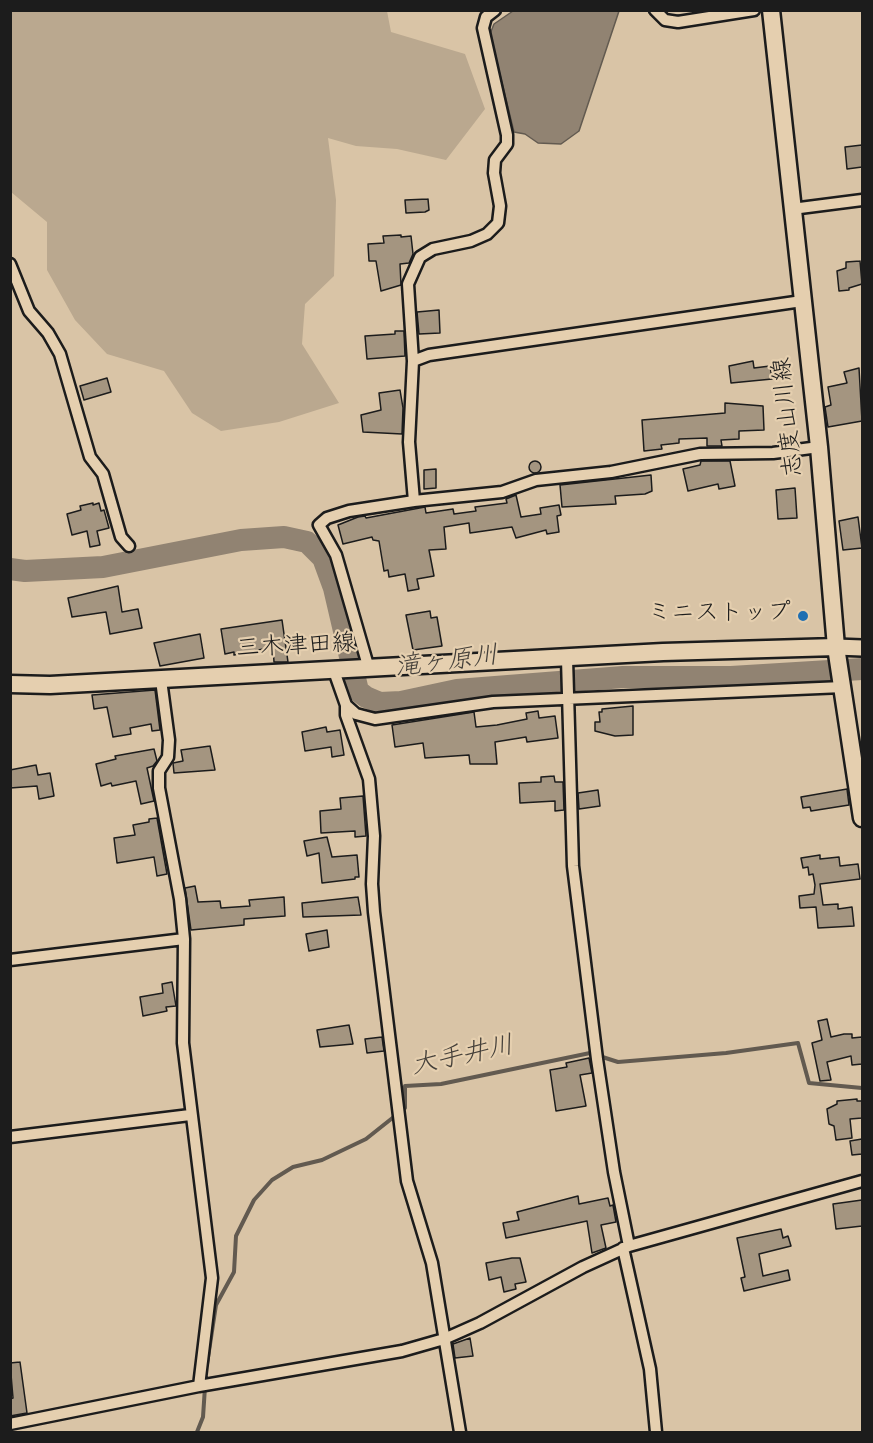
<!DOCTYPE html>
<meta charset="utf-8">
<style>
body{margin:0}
#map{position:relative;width:873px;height:1443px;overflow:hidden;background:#d9c4a6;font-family:Dekko,sans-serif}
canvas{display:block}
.frame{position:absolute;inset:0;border:12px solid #1c1c1c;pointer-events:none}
</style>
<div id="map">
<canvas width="873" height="1443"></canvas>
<div class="frame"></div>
</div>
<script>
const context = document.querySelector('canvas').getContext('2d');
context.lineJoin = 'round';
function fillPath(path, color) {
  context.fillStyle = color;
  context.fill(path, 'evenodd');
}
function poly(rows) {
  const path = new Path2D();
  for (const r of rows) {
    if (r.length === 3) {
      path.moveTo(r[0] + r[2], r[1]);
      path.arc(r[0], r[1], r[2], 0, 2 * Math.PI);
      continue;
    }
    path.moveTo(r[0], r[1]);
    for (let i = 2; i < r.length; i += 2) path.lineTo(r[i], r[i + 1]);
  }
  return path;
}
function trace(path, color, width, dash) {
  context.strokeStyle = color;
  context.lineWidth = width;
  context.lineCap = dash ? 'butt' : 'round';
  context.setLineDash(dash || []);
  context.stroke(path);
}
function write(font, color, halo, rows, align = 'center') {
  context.font = font + ' Dekko,"Klee One",sans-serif';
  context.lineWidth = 4.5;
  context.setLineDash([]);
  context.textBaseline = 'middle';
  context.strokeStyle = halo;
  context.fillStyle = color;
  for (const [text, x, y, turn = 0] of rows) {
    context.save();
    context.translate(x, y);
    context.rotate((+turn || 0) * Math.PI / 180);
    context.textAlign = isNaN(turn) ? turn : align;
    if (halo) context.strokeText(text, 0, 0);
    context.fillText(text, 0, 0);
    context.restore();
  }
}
fillPath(poly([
 [11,10,387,11,391,32,465,54,485,109,446,160,397,149,356,146,328,138,336,200,334,276,305,304,302,344,339,403,279,422,221,431,192,413,164,371,107,354,75,320,47,270,47,222,11,192]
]), '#baa88f');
const water = poly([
 [513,11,619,11,579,131,561,144,538,143,525,134,514,132,490,34,494,24,513,11]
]);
fillPath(water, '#918372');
trace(water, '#625a50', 1.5);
trace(poly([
 [207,1364,216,1305,234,1272,236,1236,254,1200,272,1180,293,1167,322,1160,366,1139,405,1108,405,1086,441,1084,590,1053,618,1062,726,1053,798,1043,809,1083,862,1088],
 [197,1432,203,1417,205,1387]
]), '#625a50', 4);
trace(poly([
 [10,569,25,571,103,567,241,540,284,537,307,542,323,558,334,588,358,691,366,697,380,703,401,702,457,690,623,677,731,677,862,669]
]), '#918372', 22);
const building = poly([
 [862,145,862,167,847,169,845,147,862,145],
 [428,199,429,210,425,212,406,213,405,200,428,199],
 [401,235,401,237,411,236,413,254,409,263,400,264,401,285,381,291,376,261,369,261,368,244,384,243,383,236,401,235],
 [860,261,862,284,849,288,849,290,839,291,837,271,846,268,846,262,860,261],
 [439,310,440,333,419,334,417,312,439,310],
 [395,331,404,331,405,356,367,359,365,336,395,334,395,331],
 [753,361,754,368,770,366,772,379,731,383,729,366,753,361],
 [859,368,862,421,828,427,825,407,831,405,828,387,847,383,844,372,859,368],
 [107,378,111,392,84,400,80,386,107,378],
 [400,390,403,408,402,434,363,432,361,415,381,410,379,393,400,390],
 [725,403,763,406,764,430,739,431,739,439,721,440,722,446,707,446,707,438,679,439,679,443,661,445,662,449,644,451,642,420,725,413,725,403],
 [535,467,6],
 [701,461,730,461,735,486,719,489,718,484,688,491,683,469,700,465,701,461],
 [436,469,436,488,424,489,424,470,436,469],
 [651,475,652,491,645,494,615,496,616,504,562,507,560,485,651,475],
 [795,488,797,518,778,519,776,490,795,488],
 [516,495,521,517,541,514,540,508,559,505,561,515,557,516,559,532,547,534,546,530,516,538,512,527,470,533,469,523,444,527,446,549,429,550,434,576,417,579,419,589,408,591,405,574,389,577,388,570,384,571,379,541,373,540,372,537,343,544,338,525,358,517,365,516,366,518,425,507,426,513,453,509,454,514,476,511,475,507,507,503,506,499,516,495],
 [93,503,93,505,99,503,101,511,104,510,109,528,97,531,100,545,90,547,87,531,72,535,67,514,81,510,80,506,93,503],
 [858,517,862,548,843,550,839,521,858,517],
 [118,586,122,612,138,609,142,628,110,634,106,612,72,617,68,598,118,586],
 [430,611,431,618,437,617,442,646,413,650,406,615,430,611],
 [282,620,288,662,274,662,273,647,234,655,234,652,225,654,221,629,282,620],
 [200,634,204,658,160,666,154,643,200,634],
 [155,690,160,730,152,731,151,724,130,728,131,734,113,737,107,707,94,709,92,695,155,690],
 [633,706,633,735,615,736,595,731,595,722,600,722,599,712,602,712,602,709,633,706],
 [538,711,539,718,555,716,558,738,527,742,526,737,495,742,497,764,470,764,469,755,425,758,423,743,395,747,392,725,474,712,476,727,497,725,527,719,526,713,538,711],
 [326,727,327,732,340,730,344,755,332,757,331,747,305,751,302,732,326,727],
 [210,746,215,770,174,773,173,763,183,761,181,750,210,746],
 [154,749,157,761,153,766,147,768,154,801,141,804,136,781,112,786,111,783,101,786,96,764,116,759,115,756,154,749],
 [36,765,38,775,50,773,54,796,39,799,37,786,10,788,10,770,36,765],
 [554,776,555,782,563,782,564,810,555,811,555,801,520,803,519,783,541,782,541,777,554,776],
 [847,789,849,805,811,811,810,807,803,808,801,797,847,789],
 [598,790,600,806,579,809,578,793,598,790],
 [363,796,366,836,355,837,355,831,321,833,320,811,341,809,340,798,363,796],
 [157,818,167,874,157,876,154,857,117,863,114,838,135,835,133,825,149,822,149,819,157,818],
 [327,837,332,857,357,855,359,877,355,877,355,879,322,883,319,853,307,856,304,841,327,837],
 [820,855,820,859,839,857,840,866,858,864,860,879,820,884,823,905,838,904,838,909,852,907,854,926,818,928,816,907,800,908,799,896,814,894,815,885,813,874,809,875,808,867,803,868,801,858,820,855],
 [195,886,198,902,220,901,221,908,250,906,249,900,284,897,285,916,244,919,244,925,191,930,185,888,195,886],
 [358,897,361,915,303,917,302,903,358,897],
 [327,930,329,947,309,951,306,934,327,930],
 [172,982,176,1006,166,1007,167,1011,143,1016,140,997,163,993,162,984,172,982],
 [827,1019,831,1037,844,1034,852,1034,852,1038,862,1037,862,1064,852,1065,851,1056,827,1062,831,1080,820,1081,812,1043,822,1040,818,1021,827,1019],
 [349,1025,353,1044,320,1047,317,1030,349,1025],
 [382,1037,384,1051,367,1053,365,1039,382,1037],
 [589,1058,592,1073,580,1075,586,1106,556,1111,550,1070,567,1067,566,1063,589,1058],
 [857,1099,857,1101,862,1101,862,1118,850,1119,852,1138,836,1140,834,1126,829,1124,827,1109,837,1104,837,1101,857,1099],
 [862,1139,862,1154,852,1155,850,1141,862,1139],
 [578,1196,579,1204,608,1198,610,1206,613,1205,616,1222,601,1225,606,1248,592,1253,587,1221,506,1238,503,1223,519,1220,517,1212,578,1196],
 [862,1200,862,1226,836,1229,833,1204,862,1200],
 [781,1229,783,1238,788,1236,791,1246,759,1254,763,1276,788,1270,790,1280,744,1291,741,1278,745,1277,737,1238,781,1229],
 [512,1258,520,1258,526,1282,515,1284,516,1289,504,1292,501,1277,489,1280,486,1263,512,1258],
 [470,1338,473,1356,455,1358,453,1344,470,1338],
 [20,1362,27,1413,10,1416,10,1399,13,1398,10,1363,20,1362]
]);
fillPath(building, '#a49580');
trace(building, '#1c1c1c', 1.5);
const street = poly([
 [655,10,665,20,678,22,754,10],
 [792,209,862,200],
 [10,264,29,311,48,333,60,354,90,457,103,474,121,537,129,546],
 [413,361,429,355,802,301],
 [414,501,409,442,413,361,408,284,420,257,433,249,471,241,487,234,498,223,500,206,494,173,495,160,507,144,507,135,483,28,486,17,495,10],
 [567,659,573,866,597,1059,614,1172,629,1246],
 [369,669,336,555,319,525,327,518,349,511,414,501,502,492,536,480,611,472,700,454,773,453,819,447],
 [334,671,346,705,356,714,375,719,493,702,843,687],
 [161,680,169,740,168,757,159,771,159,788,180,899,184,939,183,1043,212,1278,199,1386],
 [346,705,346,715,369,779,374,836,372,884,374,912,407,1181,432,1263,460,1432],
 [10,960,184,939],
 [10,1137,190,1115],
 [623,1248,650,1369,656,1432],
 [10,1424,199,1386,402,1351,444,1339,480,1323,583,1267,629,1246,862,1181]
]);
const secondary = poly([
 [836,647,862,648]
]);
const primary = poly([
 [771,10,819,447,836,647,862,818],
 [10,684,50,685,663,652,836,647]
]);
trace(street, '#1c1c1c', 15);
trace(secondary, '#1c1c1c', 20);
trace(primary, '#1c1c1c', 21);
trace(street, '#e5cfaf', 10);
trace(secondary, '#e5cfaf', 15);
trace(primary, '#e5cfaf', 16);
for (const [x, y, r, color] of [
 [803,616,6,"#1f6fb2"]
]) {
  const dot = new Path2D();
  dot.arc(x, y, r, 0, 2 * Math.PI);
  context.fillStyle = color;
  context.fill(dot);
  trace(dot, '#e5cfaf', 2);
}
write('24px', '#1c1c1c', '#e5cfaf', [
 ["志度山川線",791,417,-96],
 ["三木津田線",296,649,-3]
]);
write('24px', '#1c1c1c', '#e5cfaf', [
 ["ミニストップ",791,616]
], 'right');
write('italic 26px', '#45403a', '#e5cfaf', [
 ["滝ヶ原川",447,665,-7],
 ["大手井川",463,1059,-12]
]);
</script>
